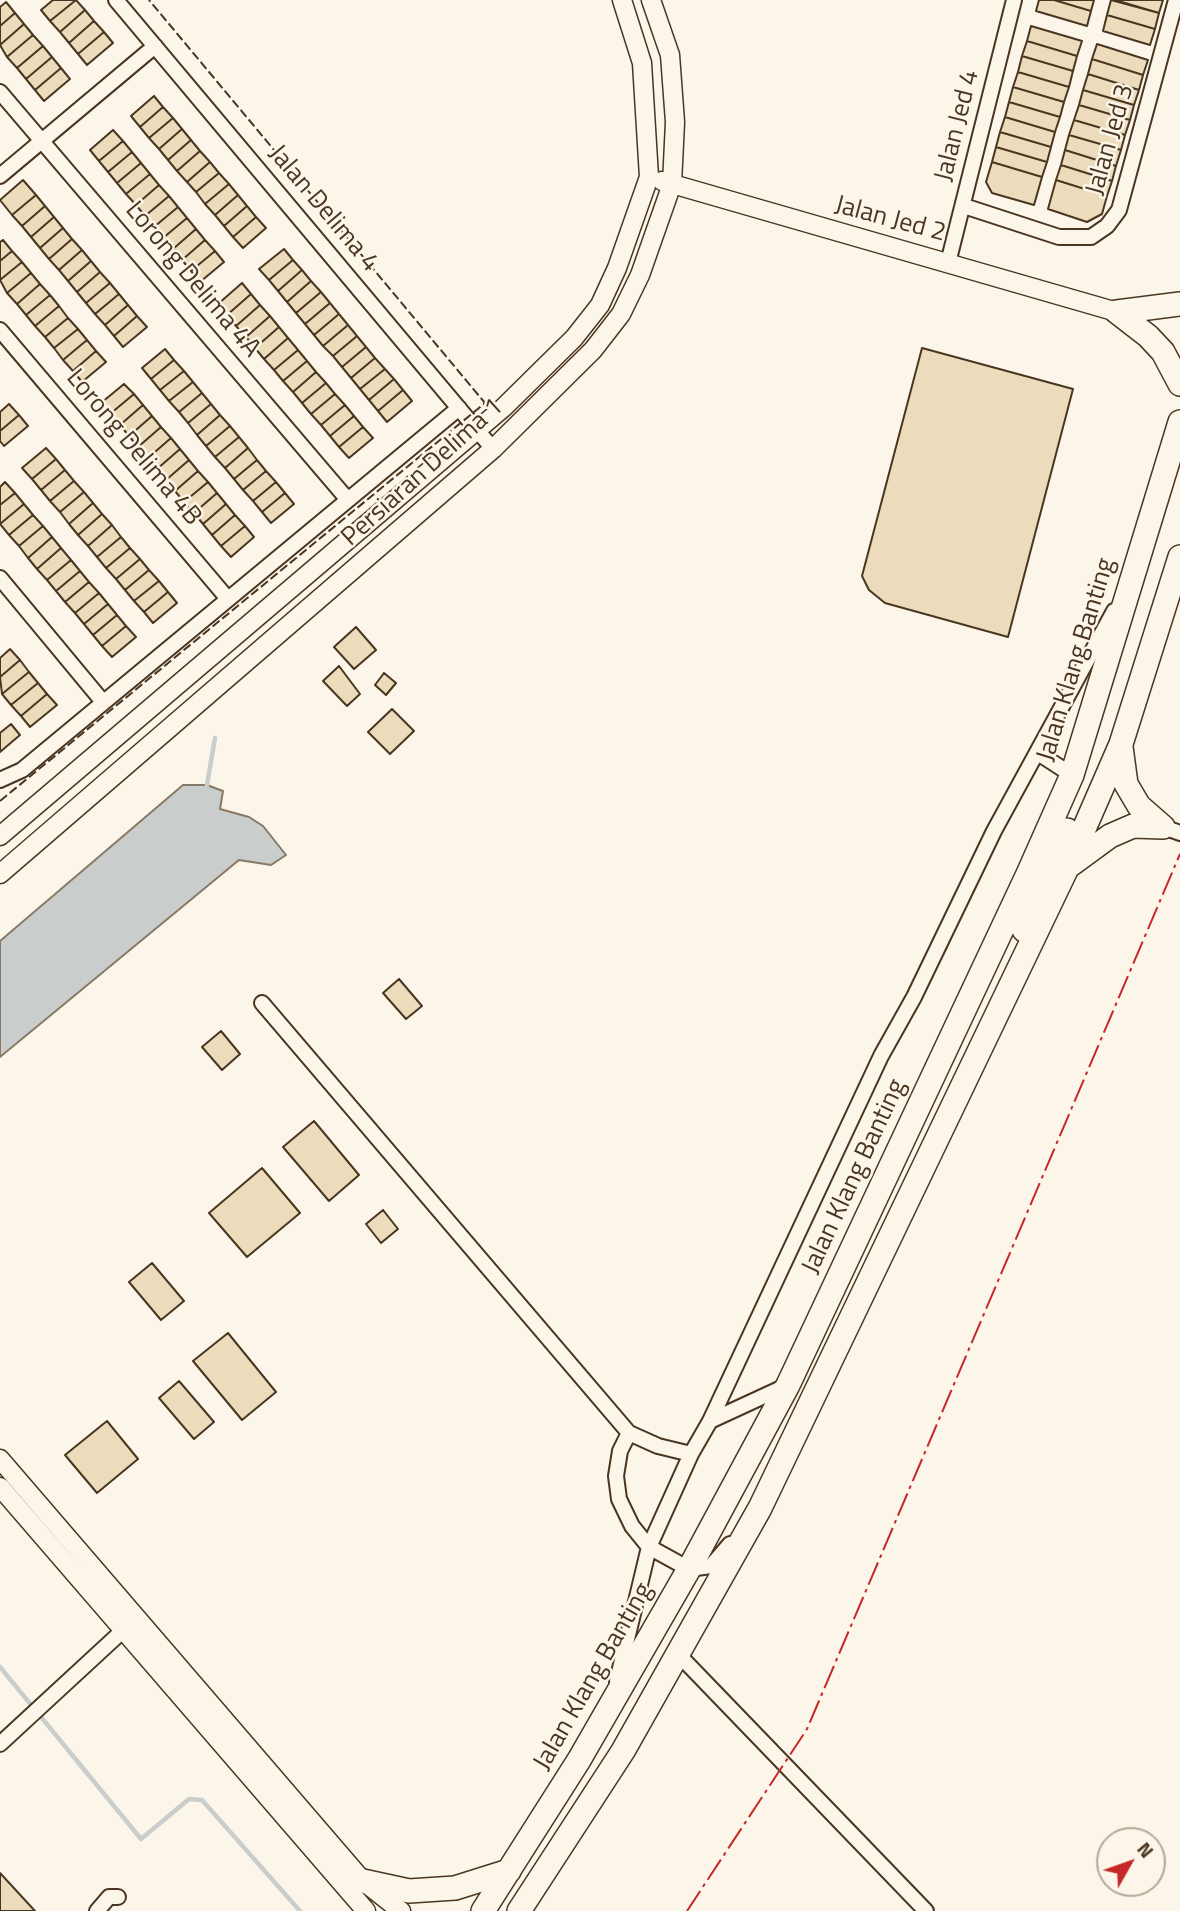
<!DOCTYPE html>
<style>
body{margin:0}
#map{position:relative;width:1180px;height:1911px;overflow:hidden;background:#fbf6e9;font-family:"Titillium Web",sans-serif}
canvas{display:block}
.north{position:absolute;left:1096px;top:1827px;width:70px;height:70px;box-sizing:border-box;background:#fbf6e9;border:2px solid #b4a999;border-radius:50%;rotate:50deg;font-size:19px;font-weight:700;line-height:28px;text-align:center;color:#4a3520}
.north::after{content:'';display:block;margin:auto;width:24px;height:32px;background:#c62828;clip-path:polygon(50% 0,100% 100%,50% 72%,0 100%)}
</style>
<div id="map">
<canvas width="1180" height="1911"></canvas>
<div class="north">N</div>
</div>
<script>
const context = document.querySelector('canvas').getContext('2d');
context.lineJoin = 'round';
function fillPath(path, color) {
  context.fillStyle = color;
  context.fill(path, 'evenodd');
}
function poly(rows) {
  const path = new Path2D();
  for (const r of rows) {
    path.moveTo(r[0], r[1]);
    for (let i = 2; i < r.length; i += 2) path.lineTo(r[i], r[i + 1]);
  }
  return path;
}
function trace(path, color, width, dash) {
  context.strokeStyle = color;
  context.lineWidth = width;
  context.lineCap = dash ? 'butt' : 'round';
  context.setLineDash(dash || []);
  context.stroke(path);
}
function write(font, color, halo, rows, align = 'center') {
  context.font = font + ' "Titillium Web",sans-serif';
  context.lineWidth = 5;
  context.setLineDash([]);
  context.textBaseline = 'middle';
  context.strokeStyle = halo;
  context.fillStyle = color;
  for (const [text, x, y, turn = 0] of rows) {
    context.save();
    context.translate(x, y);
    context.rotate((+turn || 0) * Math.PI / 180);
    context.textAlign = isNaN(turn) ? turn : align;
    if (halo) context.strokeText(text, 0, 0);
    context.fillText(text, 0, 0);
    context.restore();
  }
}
const water = poly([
 [183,785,207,785,223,791,220,809,249,817,263,826,286,855,271,865,239,860,0,1057,0,941,183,785]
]);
fillPath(water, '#c9cecd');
trace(water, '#887966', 2);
trace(poly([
 [207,785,215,738],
 [0,1667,141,1839,189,1799,202,1800,300,1911]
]), '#c9cecd', 4.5);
const building = poly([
 [53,0,76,0,50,21,41,10,53,0],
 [76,0,85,10,60,32,50,21,76,0],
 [1039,0,1054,0,1091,11,1087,26,1036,11,1039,0],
 [1054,0,1094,0,1091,11,1054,0],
 [1111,0,1159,13,1155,29,1107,15,1111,0],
 [1115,0,1163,0,1159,13,1115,0],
 [6,2,15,13,0,26,0,7,6,2],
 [85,10,94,21,69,43,60,32,85,10],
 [15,13,24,24,0,45,0,26,15,13],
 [1107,15,1155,29,1150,45,1103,31,1107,15],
 [94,21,104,32,78,54,69,43,94,21],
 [24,24,33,35,7,57,0,45,24,24],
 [1031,26,1082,41,1077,56,1027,41,1031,26],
 [104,32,113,43,87,65,78,54,104,32],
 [33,35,43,46,17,68,7,57,33,35],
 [1027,41,1077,56,1073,71,1022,56,1027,41],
 [1097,44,1148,60,1143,75,1092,59,1097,44],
 [43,46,52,57,26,79,17,68,43,46],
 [1022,56,1073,71,1069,87,1018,72,1022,56],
 [52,57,61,68,35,90,26,79,52,57],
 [1092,59,1143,75,1139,90,1088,74,1092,59],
 [61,68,70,79,44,101,35,90,61,68],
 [1018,72,1069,87,1064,102,1013,87,1018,72],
 [1088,74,1139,90,1134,105,1083,90,1088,74],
 [1013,87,1064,102,1060,117,1009,102,1013,87],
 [1083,90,1134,105,1130,120,1079,105,1083,90],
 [154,96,163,107,140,127,131,116,154,96],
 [1009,102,1060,117,1055,132,1005,117,1009,102],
 [1079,105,1130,120,1125,135,1074,120,1079,105],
 [163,107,173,118,149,138,140,127,163,107],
 [1005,117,1055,132,1051,147,1000,132,1005,117],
 [173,118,182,129,159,149,149,138,173,118],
 [1074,120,1125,135,1121,150,1069,135,1074,120],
 [182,129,191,140,168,160,159,149,182,129],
 [113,130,123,141,99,161,90,150,113,130],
 [1000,132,1051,147,1047,162,996,147,1000,132],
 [1069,135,1121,150,1116,166,1065,150,1069,135],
 [191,140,200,151,177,171,168,160,191,140],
 [123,141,132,152,108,172,99,161,123,141],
 [996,147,1047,162,1042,177,992,162,996,147],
 [1065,150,1116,166,1112,181,1061,165,1065,150],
 [200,151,210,162,187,182,177,171,200,151],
 [132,152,141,163,117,183,108,172,132,152],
 [210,162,219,173,196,192,187,182,210,162],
 [992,162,1042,177,1034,205,992,193,986,182,992,162],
 [141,163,150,174,126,194,117,183,141,163],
 [1061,165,1112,181,1107,196,1056,180,1061,165],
 [219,173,229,184,205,204,196,192,219,173],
 [150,174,159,185,136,205,126,194,150,174],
 [23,180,36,195,12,215,0,200,23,180],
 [1056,180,1107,196,1102,214,1087,222,1048,209,1056,180],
 [229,184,238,195,215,215,205,204,229,184],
 [159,185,169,196,145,216,136,205,159,185],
 [36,195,45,206,22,226,12,215,36,195],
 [238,195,247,206,224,226,215,215,238,195],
 [169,196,178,207,154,227,145,216,169,196],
 [45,206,54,217,31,237,22,226,45,206],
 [247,206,256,217,233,237,224,226,247,206],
 [178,207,187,218,163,238,154,227,178,207],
 [54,217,63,228,40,248,31,237,54,217],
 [256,217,266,228,243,248,233,237,256,217],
 [187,218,196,229,173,249,163,238,187,218],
 [63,228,72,239,49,259,40,248,63,228],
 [196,229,205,240,182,260,173,249,196,229],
 [72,239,82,250,59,270,49,259,72,239],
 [3,240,12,251,0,261,0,242,3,240],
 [205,240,215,251,191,271,182,260,205,240],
 [284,249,293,260,269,280,259,269,284,249],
 [82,250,91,261,68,281,59,270,82,250],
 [12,251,22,262,0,280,0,261,12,251],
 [215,251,224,262,200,282,191,271,215,251],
 [293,260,302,270,278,291,269,280,293,260],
 [91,261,100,272,77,292,68,281,91,261],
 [22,262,31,273,7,293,0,280,22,262],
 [302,270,311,281,287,302,278,291,302,270],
 [100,272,110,283,86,303,77,292,100,272],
 [31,273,40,284,17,304,7,293,31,273],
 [311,281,321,292,296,313,287,302,311,281],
 [110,283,119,294,95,314,86,303,110,283],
 [242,283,251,294,227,315,218,304,242,283],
 [40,284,50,295,26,315,17,304,40,284],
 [321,292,330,303,305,324,296,313,321,292],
 [119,294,128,305,105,325,95,314,119,294],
 [251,294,260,305,236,326,227,315,251,294],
 [50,295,59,306,35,326,26,315,50,295],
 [330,303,339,314,314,335,305,324,330,303],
 [128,305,137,316,114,336,105,325,128,305],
 [260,305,270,316,246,337,236,326,260,305],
 [59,306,68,318,45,337,35,326,59,306],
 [339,314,348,325,323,346,314,335,339,314],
 [137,316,147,327,123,347,114,336,137,316],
 [270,316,279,327,255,348,246,337,270,316],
 [68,318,78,329,54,348,45,337,68,318],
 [348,325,357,336,333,356,323,346,348,325],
 [279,327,288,338,264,359,255,348,279,327],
 [78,329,87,340,63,360,54,348,78,329],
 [357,336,366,347,342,367,333,356,357,336],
 [288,338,298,350,274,370,264,359,288,338],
 [87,340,96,351,73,371,63,360,87,340],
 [366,347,375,358,351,378,342,367,366,347],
 [922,348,1073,389,1008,637,885,603,869,590,862,576,922,348],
 [165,349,174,360,151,379,142,368,165,349],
 [298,350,307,361,283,381,274,370,298,350],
 [96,351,106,362,82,382,73,371,96,351],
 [375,358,385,369,360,389,351,378,375,358],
 [174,360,184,371,160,390,151,379,174,360],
 [307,361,316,372,293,392,283,381,307,361],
 [385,369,394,379,369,400,360,389,385,369],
 [184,371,193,382,169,401,160,390,184,371],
 [316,372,326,383,302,403,293,392,316,372],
 [394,379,403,390,378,411,369,400,394,379],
 [193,382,202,393,179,412,169,401,193,382],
 [326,383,335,394,311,414,302,403,326,383],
 [124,384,134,394,110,414,101,403,124,384],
 [403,390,412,401,387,422,378,411,403,390],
 [202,393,211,404,188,423,179,412,202,393],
 [134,394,143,405,120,425,110,414,134,394],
 [335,394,345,405,321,425,311,414,335,394],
 [9,404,19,415,0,431,0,412,9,404],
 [211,404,220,415,197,435,188,423,211,404],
 [143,405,152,416,129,436,120,425,143,405],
 [345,405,354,416,330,436,321,425,345,405],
 [19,415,28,426,4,446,0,441,0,431,19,415],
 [220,415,230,426,206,446,197,435,220,415],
 [152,416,161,427,138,447,129,436,152,416],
 [354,416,363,427,339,447,330,436,354,416],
 [230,426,239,437,215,457,206,446,230,426],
 [161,427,171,438,148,458,138,447,161,427],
 [363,427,373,438,349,458,339,447,363,427],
 [239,437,248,448,225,468,215,457,239,437],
 [171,438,180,449,157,469,148,458,171,438],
 [46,448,56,459,32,479,22,468,46,448],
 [248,448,257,460,234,479,225,468,248,448],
 [180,449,189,460,166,480,157,469,180,449],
 [56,459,65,470,41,490,32,479,56,459],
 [189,460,198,471,175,491,166,480,189,460],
 [257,460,266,471,243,490,234,479,257,460],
 [65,470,74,481,50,501,41,490,65,470],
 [198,471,208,482,184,502,175,491,198,471],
 [266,471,276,482,253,501,243,490,266,471],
 [74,481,84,492,60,512,50,501,74,481],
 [5,482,15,493,0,505,0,487,5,482],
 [208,482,217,493,194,513,184,502,208,482],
 [276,482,285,493,262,512,253,501,276,482],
 [84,492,93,503,69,524,60,512,84,492],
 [15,493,24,504,0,524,0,505,15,493],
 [217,493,226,504,203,524,194,513,217,493],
 [285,493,294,504,271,523,262,512,285,493],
 [93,503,102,514,78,535,69,524,93,503],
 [24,504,33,515,9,535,0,524,24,504],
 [226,504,235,515,212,535,203,524,226,504],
 [102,514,112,525,88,546,78,535,102,514],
 [33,515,43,526,19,546,9,535,33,515],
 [235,515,245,526,221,546,212,535,235,515],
 [112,525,121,537,97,557,88,546,112,525],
 [43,526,52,537,28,558,19,546,43,526],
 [245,526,254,537,231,557,221,546,245,526],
 [52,537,61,548,37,569,28,558,52,537],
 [121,537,130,548,106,568,97,557,121,537],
 [61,548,71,560,47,580,37,569,61,548],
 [130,548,140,559,116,579,106,568,130,548],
 [140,559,149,570,125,590,116,579,140,559],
 [71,560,80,571,56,591,47,580,71,560],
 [149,570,159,581,134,601,125,590,149,570],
 [80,571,89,582,65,602,56,591,80,571],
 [159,581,168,592,144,612,134,601,159,581],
 [89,582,99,593,75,613,65,602,89,582],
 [168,592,177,603,153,623,144,612,168,592],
 [99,593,108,604,84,624,75,613,99,593],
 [108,604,117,615,93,635,84,624,108,604],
 [117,615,126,626,102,646,93,635,117,615],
 [126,626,136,637,112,657,102,646,126,626],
 [356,627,376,650,354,669,334,647,356,627],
 [10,649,20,660,0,677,0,658,10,649],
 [20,660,29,672,2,694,0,677,20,660],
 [339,666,360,694,347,706,323,681,339,666],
 [29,672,38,683,11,705,2,694,29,672],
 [384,673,396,683,386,695,375,685,384,673],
 [38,683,47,694,21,716,11,705,38,683],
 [47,694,57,705,30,727,21,716,47,694],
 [392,709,414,731,390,754,368,732,392,709],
 [11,724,20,735,0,752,0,733,11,724],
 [399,979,422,1006,406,1019,383,993,399,979],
 [221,1031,240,1054,222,1070,202,1047,221,1031],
 [314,1121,359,1175,329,1201,283,1147,314,1121],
 [262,1168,300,1213,247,1257,209,1213,262,1168],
 [383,1210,398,1229,381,1243,366,1224,383,1210],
 [152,1263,184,1301,161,1320,129,1282,152,1263],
 [228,1333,276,1392,242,1420,193,1361,228,1333],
 [179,1381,214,1422,194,1439,159,1398,179,1381],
 [107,1421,138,1459,97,1493,65,1455,107,1421],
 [0,1873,35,1911,0,1911,0,1873]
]);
fillPath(building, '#ecdcbc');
trace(building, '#4a3520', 2);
const minor = poly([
 [116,0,493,449],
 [0,92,348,500],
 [0,176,155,46],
 [964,206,1059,237,1091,237,1107,226,1119,210,1176,0],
 [948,263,1014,0],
 [0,330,228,599],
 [0,578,103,702],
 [1038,753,1072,775],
 [0,780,22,770,459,408],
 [1163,827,1180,833],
 [262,1003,629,1433,658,1446,691,1454],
 [710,1421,788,1385],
 [629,1433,620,1451,616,1476,619,1499,632,1526,649,1547,689,1569,711,1566,730,1544],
 [679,1655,926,1911],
 [617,1681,649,1547,691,1454,710,1421,881,1056,914,997,994,831,1114,611],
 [0,1744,130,1624],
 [97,1911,109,1897,118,1897]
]);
const tertiary = poly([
 [662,181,1117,312],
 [0,836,503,408,574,338,600,305,617,268,649,177,642,63,622,0],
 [0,874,493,449,593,350,621,314,640,275,672,184,675,122,670,55,651,0],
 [0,1459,363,1881,401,1911],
 [0,1487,366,1911]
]);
const trunk = poly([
 [1117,312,1148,336,1163,352,1180,384],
 [1117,312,1180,304],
 [1121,747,1126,784,1139,806,1163,827],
 [1069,866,1110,836,1133,826,1163,827],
 [1024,930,1067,830],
 [363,1881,409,1891,455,1888,509,1871],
 [483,1911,579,1760,689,1569,788,1385,1028,874,1072,775,1180,422],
 [519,1911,623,1751,760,1508,1067,868,1121,744,1180,557]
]);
trace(minor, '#4a3520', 18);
trace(tertiary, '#4a3520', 21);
trace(trunk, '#4a3520', 26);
trace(minor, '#fbf6e9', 14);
trace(tertiary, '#fbf6e9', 18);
trace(trunk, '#fbf6e9', 23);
trace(poly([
 [0,801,485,403,149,0]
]), '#4a3520', 2, [9, 3.5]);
trace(poly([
 [687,1911,807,1729,1180,854]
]), '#c62828', 2, [24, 5, 3.5, 5]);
write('26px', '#4a3520', '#fbf6e9', [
 ["Jalan Jed 4",958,126,-76],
 ["Jalan Jed 3",1111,140,-74],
 ["Jalan Delima 4",323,209,50],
 ["Jalan Jed 2",890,220,15],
 ["Lorong Delima 4A",192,280,50],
 ["Lorong Delima 4B",133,448,50],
 ["Persiaran Delima 1",423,473,-42],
 ["Jalan Klang Banting",1077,660,-73],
 ["Jalan Klang Banting",855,1177,-65],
 ["Jalan Klang Banting",594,1677,-60]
]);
</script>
